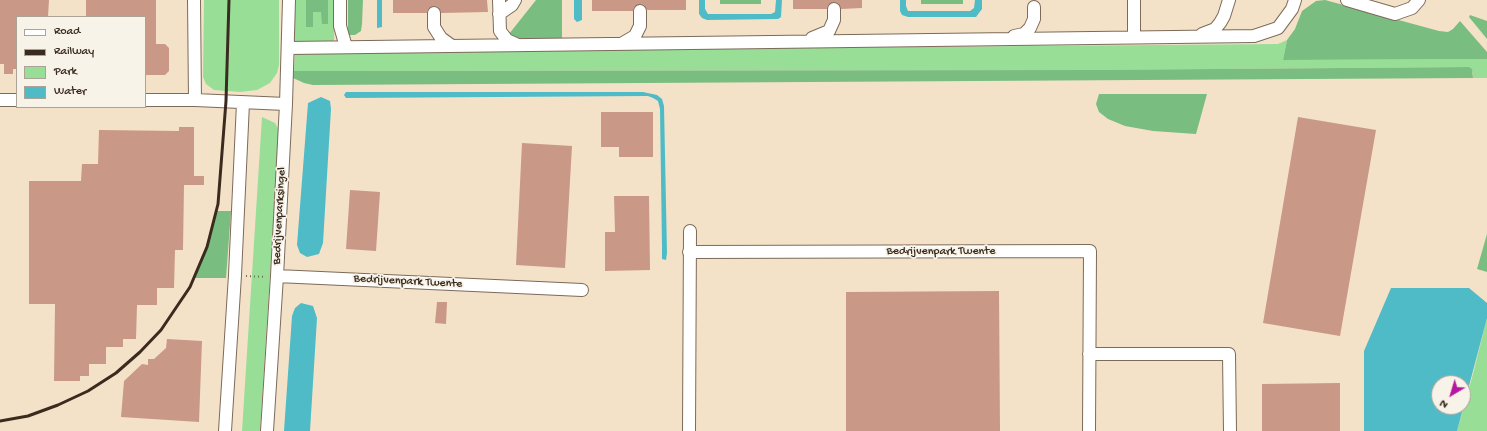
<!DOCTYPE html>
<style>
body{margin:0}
#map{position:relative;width:1487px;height:431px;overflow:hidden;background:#f4e2c8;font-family:"Gochi Hand",sans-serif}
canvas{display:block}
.legend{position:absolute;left:16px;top:16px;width:130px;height:92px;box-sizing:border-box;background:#f7f3e8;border:1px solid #aca397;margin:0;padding:5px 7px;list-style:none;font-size:12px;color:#3b2a1e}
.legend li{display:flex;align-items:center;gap:8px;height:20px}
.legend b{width:20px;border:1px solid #aca397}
.north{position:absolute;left:1431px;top:375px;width:40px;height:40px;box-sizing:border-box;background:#f7f3e8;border:1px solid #aca397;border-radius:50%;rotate:218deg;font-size:11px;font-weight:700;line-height:16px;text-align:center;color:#3b2a1e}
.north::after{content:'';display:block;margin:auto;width:14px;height:18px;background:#b5179e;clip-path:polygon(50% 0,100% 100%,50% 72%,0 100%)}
</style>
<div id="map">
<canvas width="1487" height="431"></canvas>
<ul class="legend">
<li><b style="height:5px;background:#fff"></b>Road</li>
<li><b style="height:5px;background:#3b2a1e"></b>Railway</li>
<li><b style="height:11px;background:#98de97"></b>Park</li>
<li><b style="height:11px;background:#4ebbc7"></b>Water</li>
</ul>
<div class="north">N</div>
</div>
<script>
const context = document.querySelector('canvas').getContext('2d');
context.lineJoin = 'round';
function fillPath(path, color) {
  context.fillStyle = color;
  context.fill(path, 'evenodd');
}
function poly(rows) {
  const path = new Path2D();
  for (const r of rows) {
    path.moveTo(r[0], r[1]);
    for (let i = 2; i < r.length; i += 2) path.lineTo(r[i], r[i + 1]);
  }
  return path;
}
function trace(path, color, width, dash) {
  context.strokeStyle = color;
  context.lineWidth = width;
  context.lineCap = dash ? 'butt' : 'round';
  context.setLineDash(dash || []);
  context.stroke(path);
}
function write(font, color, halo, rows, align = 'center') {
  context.font = font + ' "Gochi Hand",sans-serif';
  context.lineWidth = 3.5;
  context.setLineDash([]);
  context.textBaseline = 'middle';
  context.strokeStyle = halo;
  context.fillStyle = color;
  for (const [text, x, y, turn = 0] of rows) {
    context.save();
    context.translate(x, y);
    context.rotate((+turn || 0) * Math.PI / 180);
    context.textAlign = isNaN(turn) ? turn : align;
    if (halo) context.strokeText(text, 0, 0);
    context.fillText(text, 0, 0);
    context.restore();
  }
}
fillPath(poly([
 [204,0,279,0,279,65,277,73,270,83,257,90,240,92,214,90,206,84,203,77],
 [295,0,306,0,306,27,313,12,321,12,327,24,328,0,335,0,334,43,295,42],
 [1287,40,1283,60,1487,59,1487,78,1473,78,1473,73,1469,67,1086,70,294,71,295,52,1278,44],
 [262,117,275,123,278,128,279,135,260,431,242,431],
 [1487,318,1487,431,1457,431,1473,374]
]), '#98de97');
fillPath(poly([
 [306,0,328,0,328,24,322,24,321,12,313,12,313,27,306,27],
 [348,0,363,0,362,24,361,31,355,35,348,35],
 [536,0,562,0,562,41,516,39,509,34],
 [720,0,761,0,761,4,720,4],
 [921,0,963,0,963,4,921,4],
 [1325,0,1439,31,1448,32,1453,29,1460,21,1487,52,1487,59,1283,60,1287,40,1295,29,1302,11,1316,1],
 [1470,15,1487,21,1487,39,1469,17],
 [1469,67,1472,69,1473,78,313,85,304,83,293,78,294,71,1086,70],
 [1099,94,1207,94,1196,134,1153,131,1125,126,1108,119,1099,112,1096,104],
 [216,211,231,211,226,278,193,278,208,241],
 [1487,234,1487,272,1477,269]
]), '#7abd80');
fillPath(poly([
 [377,0,382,0,382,27,377,28],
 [574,0,582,0,582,20,577,22,574,19],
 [699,0,705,0,705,9,708,14,771,14,775,12,776,0,782,0,781,17,778,19,707,20,702,18,699,14],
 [900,0,906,0,906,6,908,11,970,11,974,8,975,0,982,0,982,9,976,17,908,17,902,15,900,11],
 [346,92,643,92,657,95,662,99,664,106,667,253,666,260,662,259,662,247,660,109,658,101,653,98,648,96,346,98,344,95],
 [321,97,330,101,331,109,323,243,319,254,307,257,300,253,297,245,308,103],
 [1391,288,1469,288,1487,303,1487,318,1457,431,1364,431,1364,351],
 [1439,383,1463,383,1463,407,1439,407],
 [301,303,313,306,317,318,310,431,284,431,292,316,295,308]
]), '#4ebbc7');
fillPath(poly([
 [0,0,49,0,48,17,17,17,17,69,13,69,13,74,4,74,4,64,0,64],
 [86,0,156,0,156,44,165,44,169,48,169,71,165,75,145,75,145,17,86,17],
 [393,0,487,0,488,12,441,13,438,7,434,6,428,9,427,13,393,13],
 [592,0,686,0,686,10,647,10,644,5,640,4,634,7,633,11,592,11],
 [793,0,862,0,862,8,841,9,838,3,834,2,828,5,827,9,793,9],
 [601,112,653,112,653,157,619,157,619,147,601,147],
 [1298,117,1376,130,1340,336,1263,323],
 [179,127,194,127,194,176,204,176,204,185,184,185,183,250,175,250,174,288,157,288,157,305,137,305,136,339,123,339,123,347,106,347,106,364,89,364,89,376,80,376,80,381,54,381,55,304,29,304,29,181,81,181,82,164,98,164,99,130,179,131],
 [522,143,572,146,565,268,516,265],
 [350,190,380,192,376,251,346,249],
 [614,196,649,196,650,270,605,271,605,232,615,232],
 [999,291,1000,431,846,431,846,292],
 [437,302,447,302,446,324,435,323],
 [167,339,202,341,199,422,121,417,124,381,142,364,148,365,148,359,154,359,166,348],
 [1340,383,1340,431,1262,431,1262,384]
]), '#c99887');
const minor = poly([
 [194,0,195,100],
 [340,0,340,26,346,47],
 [499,0,500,31,507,40,518,45],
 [1347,0,1395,14,1412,8,1419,0],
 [434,13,434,27,441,38,452,46],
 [499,14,512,5,515,0],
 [1202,34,1215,29,1220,23,1224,16,1229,0],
 [1014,36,1024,34,1030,28,1034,19,1034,7],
 [1134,37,1134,0],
 [812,38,829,31,834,20,834,9],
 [623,43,635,36,640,26,640,11],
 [288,48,1254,36,1278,28,1292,9,1295,0],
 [0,100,17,100],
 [145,100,195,100,286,104],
 [689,252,1090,251,1089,431],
 [277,276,582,290],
 [1089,354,1229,354,1230,431],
 [225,431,235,275,243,103],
 [267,431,277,276,286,104,289,0],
 [689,431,690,231]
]);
trace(minor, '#7c6a5a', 14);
trace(poly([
 [246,276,266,277]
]), '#7c6a5a', 2, [1, 3]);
trace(minor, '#fff', 12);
trace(poly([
 [0,421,28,416,58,405,88,391,116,373,140,352,161,330,190,287,207,247,218,204,226,101,229,0]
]), '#3b2a1e', 3);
write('12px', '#3b2a1e', '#f7f3e8', [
 ["Bedrijvenparksingel",280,216,-87],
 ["Bedrijvenpark Twente",941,252],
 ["Bedrijvenpark Twente",408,282,3]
]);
</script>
